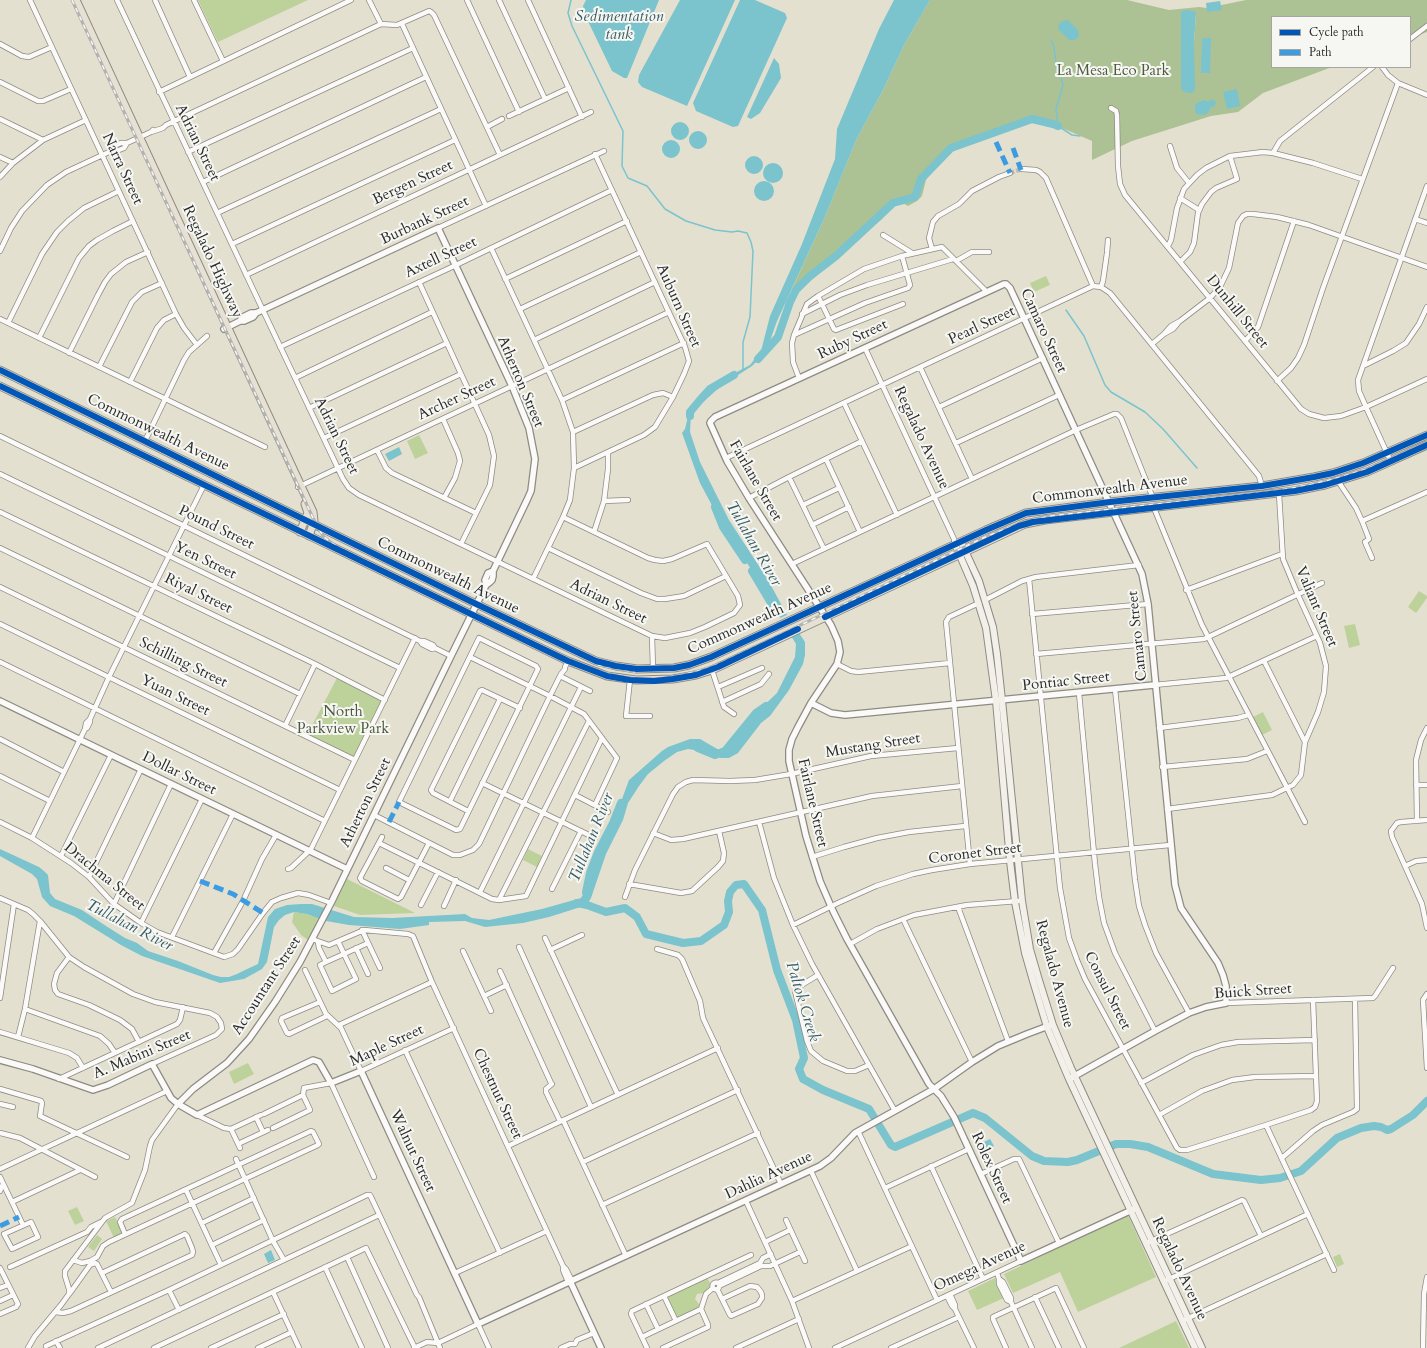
<!DOCTYPE html>
<style>
body{margin:0}
#map{position:relative;width:1427px;height:1348px;overflow:hidden;background:#e4e0d0;font-family:Cardo,serif}
canvas{display:block}
.legend{position:absolute;left:1271px;top:16px;width:140px;height:52px;box-sizing:border-box;background:#f6f6f2;border:1px solid #a5a5a2;margin:0;padding:5px 7px;list-style:none;font-size:12px;color:#2b2b2b}
.legend li{display:flex;align-items:center;gap:8px;height:20px}
.legend b{width:20px;border:1px solid #a5a5a2}
</style>
<div id="map">
<canvas width="1427" height="1348"></canvas>
<ul class="legend">
<li><b style="height:5px;background:#0057b8"></b>Cycle path</li>
<li><b style="height:5px;background:#3d9ce1"></b>Path</li>
</ul>
</div>
<script>
const context = document.querySelector('canvas').getContext('2d');
context.lineJoin = 'round';
function fillPath(path, color) {
  context.fillStyle = color;
  context.fill(path, 'evenodd');
}
function poly(rows) {
  const path = new Path2D();
  for (const r of rows) {
    if (r.length === 3) {
      path.moveTo(r[0] + r[2], r[1]);
      path.arc(r[0], r[1], r[2], 0, 2 * Math.PI);
      continue;
    }
    path.moveTo(r[0], r[1]);
    for (let i = 2; i < r.length; i += 2) path.lineTo(r[i], r[i + 1]);
  }
  return path;
}
function trace(path, color, width, dash) {
  context.strokeStyle = color;
  context.lineWidth = width;
  context.lineCap = dash ? 'butt' : 'round';
  context.setLineDash(dash || []);
  context.stroke(path);
}
function write(font, color, halo, rows, align = 'center') {
  context.font = font + ' Cardo,serif';
  context.lineWidth = 4;
  context.setLineDash([]);
  context.textBaseline = 'middle';
  context.strokeStyle = halo;
  context.fillStyle = color;
  for (const [text, x, y, turn = 0] of rows) {
    context.save();
    context.translate(x, y);
    context.rotate((+turn || 0) * Math.PI / 180);
    context.textAlign = isNaN(turn) ? turn : align;
    if (halo) context.strokeText(text, 0, 0);
    context.fillText(text, 0, 0);
    context.restore();
  }
}
fillPath(poly([
 [198,0,308,0,218,42],
 [1046,276,1050,285,1034,292,1030,283],
 [419,435,428,453,415,459,407,441],
 [1419,591,1427,596,1427,598,1416,613,1408,607],
 [1355,624,1360,645,1349,648,1344,626],
 [337,678,382,700,354,757,307,735],
 [1263,712,1272,730,1262,735,1253,717],
 [528,849,542,856,537,867,523,860],
 [347,879,415,913,360,915,334,906],
 [294,912,307,914,319,918,308,940,301,935,292,922],
 [248,1063,254,1074,234,1084,229,1072],
 [77,1207,84,1221,75,1225,68,1211],
 [1128,1215,1156,1277,1078,1312,1060,1272,1013,1293,1004,1274],
 [115,1217,123,1234,114,1238,106,1221],
 [97,1235,102,1239,94,1251,88,1247],
 [1340,1254,1344,1264,1337,1267,1333,1257],
 [705,1278,707,1278,710,1283,709,1288,704,1293,697,1294,695,1299,699,1304,699,1309,676,1319,666,1297],
 [995,1278,1004,1298,977,1310,968,1291],
 [1176,1321,1189,1348,1119,1348]
]), '#bdd19b');
fillPath(poly([
 [930,0,1127,0,1169,10,1199,7,1207,8,1246,0,1427,0,1427,32,1410,38,1410,17,1272,17,1272,67,1332,67,1263,93,1238,112,1211,116,1132,141,1092,160,1092,141,1053,124,1032,119,951,148,940,164,927,176,922,196,917,201,908,206,899,201,881,220,856,239,804,287,792,289,824,219,857,138,882,92,904,45],
 [1182,11,1196,13,1194,43,1181,88]
]), '#acc294');
fillPath(poly([
 [586,0,659,0,627,78,624,78,612,71,584,13,583,6],
 [680,0,735,0,687,106,642,87,638,82,639,75],
 [740,0,755,0,785,13,787,18,738,126,733,127,696,111,693,103],
 [894,0,930,0,904,45,882,92,857,138,824,219,777,321,766,352,752,366,735,377,730,378,691,413,690,432,700,462,729,520,768,580,787,615,805,642,805,655,803,664,789,690,770,716,761,723,738,753,729,758,721,758,707,752,688,749,677,752,664,761,648,774,639,786,628,803,623,820,606,854,591,898,587,905,549,917,523,923,485,927,465,921,429,922,429,925,400,929,349,925,326,921,307,914,294,912,285,915,279,920,274,927,267,962,262,969,244,979,220,983,142,956,121,945,74,916,50,906,42,897,37,879,32,874,0,856,0,849,39,867,44,871,48,875,50,893,55,899,82,910,106,926,125,938,137,943,148,951,178,961,213,975,221,977,229,977,237,974,245,970,258,964,268,917,275,909,287,905,301,904,312,904,354,917,392,918,465,914,472,918,489,920,542,909,581,898,586,889,599,850,608,835,614,824,622,799,629,780,662,751,668,747,690,739,700,739,719,750,728,748,745,730,755,714,777,693,795,657,796,644,729,533,723,526,700,483,682,433,685,429,689,412,733,374,750,365,761,351,770,316,802,244,835,159,837,129,879,29],
 [1220,1,1222,10,1207,12,1206,3],
 [1184,10,1194,11,1196,13,1194,43,1195,90,1192,93,1184,92,1181,88,1181,12],
 [1068,20,1078,30,1079,36,1075,40,1069,40,1058,29,1059,24,1063,21],
 [1202,38,1211,38,1210,73,1201,73],
 [774,58,779,64,781,78,760,113,751,119,747,117],
 [1237,89,1240,106,1227,109,1223,92],
 [1212,99,1215,101,1216,104,1214,107,1211,107,1208,113,1203,115,1197,114,1195,112,1195,105,1197,103,1204,100,1208,102],
 [680,131,9],
 [698,140,9],
 [671,149,9],
 [754,165,9],
 [773,173,10],
 [764,191,10],
 [399,447,402,454,389,461,385,454],
 [990,1139,994,1146,981,1152,978,1145],
 [271,1250,275,1260,268,1263,264,1254]
]), '#7bc3cd');
fillPath(poly([
 [789,614,800,633,790,638,778,619]
]), '#e4e0d0');
trace(poly([
 [571,0,568,13,572,26,623,131,622,166,628,178,647,186,665,209,686,221,715,230,732,232,738,231,747,233,751,242,753,251,750,317,743,342,743,369],
 [1051,40,1054,47,1057,71,1061,77,1063,85,1056,109,1058,126,1072,135,1080,136],
 [1066,310,1084,336,1105,385,1111,392,1145,412,1163,429,1197,468]
]), '#7bc3cd', 1.5);
trace(poly([
 [758,359,778,337,790,302,796,290,810,276,836,256,893,203,915,197,921,179,951,148,1032,119,1053,124,1058,126],
 [690,416,690,412,700,400,710,389,734,375],
 [715,507,723,527,745,560],
 [752,571,774,608],
 [698,748,715,755,725,751,756,713,766,706],
 [586,892,590,873,598,852,613,823,621,803],
 [577,903,587,905,606,912,625,908,637,917,646,934,683,943,701,941,724,925,729,912,728,901,730,892,736,885,744,884,762,910,777,970,796,1020,804,1058,799,1069,803,1079,823,1090,869,1109,891,1145,895,1147,973,1113,985,1118,1032,1156,1044,1161,1068,1162,1077,1160,1116,1144,1130,1144,1148,1147,1213,1174,1261,1180,1280,1178,1301,1171,1337,1138,1361,1128,1374,1126,1381,1127,1387,1130,1391,1129,1413,1115,1427,1101]
]), '#7bc3cd', 8);
trace(poly([
 [1010,173,1022,169]
]), '#bfbcaf', 4.5, [4.5, 2]);
const minor = poly([
 [30,0,176,314,184,328,197,345],
 [117,0,260,304,343,479,349,488,359,495,652,636,665,638,690,633,705,627,734,613,740,605,738,596,707,544,672,559,663,561,655,560,648,558,563,517],
 [155,0,190,77],
 [194,0,223,61],
 [369,0,381,24],
 [467,0,519,112],
 [499,0,545,99],
 [528,0,582,117],
 [402,24,486,206],
 [1410,39,1427,26],
 [0,44,22,56,29,57,52,47],
 [1382,67,1388,75,1398,83,1427,95],
 [0,82,38,101,43,101,71,89],
 [159,92,351,0],
 [1111,108,1116,111,1117,115,1118,166,1120,184,1125,195,1301,409,1309,414,1324,418,1341,416,1366,407,1427,379],
 [509,116,569,88],
 [0,119,43,140],
 [487,127,502,119],
 [151,132,163,128,166,125,381,24,397,25,429,11,431,12,434,15,500,155],
 [1170,146,1177,168,1189,183],
 [109,152,112,147,121,143,127,143,151,132,153,130],
 [188,152,413,48],
 [1273,153,1280,141,1373,67],
 [0,157,13,163],
 [1022,169,1036,170,1040,172,1046,178,1093,286],
 [0,177,13,163,43,140,86,120],
 [203,182,426,77],
 [1180,198,1199,210],
 [217,213,441,109],
 [1415,219,1427,223],
 [438,228,604,151],
 [883,235,912,253],
 [232,244,455,140],
 [1168,246,1171,240,1177,208,1184,189,1197,175,1206,168,1230,156,1263,152,1273,153,1313,163,1362,179],
 [491,248,562,400,573,432,574,468,570,500,563,517,533,579],
 [932,249,929,238,933,222,938,216,959,204,972,191,999,177,1010,173],
 [0,251,11,228,22,211,47,185,66,172,109,152,114,152,124,148,127,143],
 [956,261,972,252,989,252],
 [1180,262,1190,252,1194,243,1198,213,1202,204,1211,192,1216,188,1237,179,1230,156],
 [246,275,591,112],
 [505,279,627,221],
 [419,282,489,435,494,456,490,485,461,544],
 [1101,287,1103,281,1107,253,1108,240],
 [818,296,834,329,836,330,903,304],
 [520,309,641,252],
 [802,314,840,295,867,285,953,259],
 [0,319,265,447],
 [8,323,42,254,57,232,68,221,84,208,119,191],
 [1164,334,1171,326,1180,321,1210,298,1220,287,1229,268,1238,223,1243,216,1247,214,1253,214,1277,217,1309,225,1427,267],
 [794,335,865,303,908,288,910,285,902,256],
 [39,338,79,258,89,246,97,240,113,231,133,221],
 [534,340,655,282],
 [1245,341,1258,327,1294,221],
 [1152,344,1164,334,1173,329,1178,323],
 [280,347,454,266,612,190],
 [865,348,954,539,955,544],
 [69,353,98,295,105,282,111,274,126,262,148,252],
 [1363,366,1393,351,1406,343,1419,324,1427,307],
 [99,367,132,302,142,292,162,283],
 [920,367,972,479],
 [295,378,432,312],
 [799,378,793,362,792,343,794,335,807,304,818,296,864,269,902,256,942,247,986,291],
 [1277,381,1291,368,1298,358,1304,345,1323,288,1398,83],
 [130,382,157,328,164,320,176,314],
 [562,400,684,343],
 [844,403,897,515],
 [939,407,1043,358],
 [309,408,447,343],
 [443,419,458,453,460,461,455,478,444,498],
 [573,432,653,395,663,393,673,397],
 [0,436,420,641,424,641,433,645,435,648,451,656],
 [324,438,461,374],
 [145,441,184,360,189,352,207,336],
 [956,443,1059,395],
 [377,450,386,468,392,473,476,513],
 [726,458,1093,286,1101,287,1110,293,1259,476,1262,486],
 [826,459,860,532],
 [1391,462,1366,407,1359,391,1358,380,1427,186],
 [574,468,644,435,655,427,673,397,684,374,689,361,685,347,595,154],
 [0,474,400,668],
 [789,477,824,549],
 [1338,481,1356,508,1362,521,1369,539,1365,542,1372,558],
 [298,487,669,312],
 [749,498,789,477,862,441],
 [604,501,628,500],
 [803,505,839,488],
 [1154,508,1202,625,1305,822],
 [0,512,315,664,385,700],
 [1362,521,1427,492],
 [812,525,849,507],
 [594,532,604,501,608,469,608,452],
 [0,548,300,694],
 [548,548,641,593,657,599,665,599,684,596,726,576],
 [792,564,1076,430,1114,414,1117,414,1121,418,1153,498],
 [1029,579,1060,888,1069,938,1077,960,1085,979,1177,1148,1180,1150,1187,1150,1266,1125,1311,1110,1315,1107,1317,1101,1313,1000],
 [0,587,355,760],
 [1186,590,1282,554],
 [985,600,1022,581,1036,577,1139,565],
 [1032,614,1148,604],
 [0,624,340,790],
 [652,636,653,669],
 [479,638,536,666,538,669,460,829,456,830,399,802,479,638],
 [420,641,422,644,432,649,435,648],
 [1036,654,1204,639,1322,583],
 [470,657,550,696,584,714,617,758,595,805],
 [1264,661,1305,742],
 [0,662,325,821],
 [837,664,851,671,858,672,950,663],
 [712,670,724,707,734,714],
 [560,676,590,691],
 [630,680,626,716,650,716],
 [1154,685,1226,678,1317,636],
 [718,687,762,668],
 [1115,689,1135,880,1139,906,1145,925,1156,953,1189,1013],
 [1079,693,1095,864,1099,897,1104,923,1115,953,1155,1031],
 [722,702,761,684,769,674],
 [285,726,315,664],
 [1159,728,1238,718,1248,715],
 [85,729,87,728,90,722,90,719,109,677,204,485],
 [0,739,64,772],
 [1162,767,1247,759,1267,751],
 [0,776,50,801],
 [482,783,595,838],
 [1416,785,1427,785],
 [575,795,608,812],
 [450,801,500,699],
 [1167,809,1272,795,1293,785,1301,775,1305,742,1318,712,1324,692,1326,666,1320,643,1298,595,1283,559,1279,494],
 [468,811,433,793,431,790,480,691,482,690,520,708],
 [374,815,453,855,460,855,473,850,479,844,550,696,561,674,565,669,565,667,568,661],
 [1427,820,1401,822,1397,823,1391,831,1392,837,1422,904,1427,928],
 [1417,821,1416,760,1421,740,1427,728],
 [0,822,32,838,71,863,89,877,114,904,141,923,157,932,224,957,233,954,238,949,263,913,272,902,281,898,298,893,309,895,331,903],
 [759,822,774,878,793,925,812,964,895,1111],
 [653,833,671,840,683,839,872,796,962,786],
 [382,837,360,878,362,881,398,899,401,897,429,843],
 [32,838,85,729,86,723,90,719],
 [379,843,492,899,499,900,526,896,602,738],
 [310,851,415,638],
 [61,856,111,755],
 [812,857,844,847,877,838,909,832,965,826],
 [970,864,946,622,949,617,979,603],
 [1405,866,1416,861,1427,860],
 [386,868,409,880],
 [288,869,291,868,309,851],
 [89,877,141,769],
 [629,884,681,893,692,891,718,867,723,861,724,853,719,831],
 [552,889,581,831],
 [480,892,581,687],
 [625,897,635,870,673,794,678,787,686,782,693,780,730,781,755,780,791,774,871,756,958,748],
 [0,898,28,910,33,914,40,921,69,957,84,967,133,994,155,1002,210,1013,217,1017,221,1023,222,1029,216,1035,152,1064],
 [499,900,589,721],
 [114,904,171,784],
 [421,905,438,872],
 [444,906,456,880],
 [958,907,1008,1041],
 [903,919,972,1062],
 [141,923,202,799],
 [793,925,838,903,876,886,913,874,932,870,970,864,1170,845],
 [362,930,380,968],
 [172,937,233,814],
 [545,938,618,1095],
 [312,939,329,945,364,930,408,934,413,936,432,982,563,1266,566,1269,572,1281],
 [338,941,344,954,356,979,332,991,320,965,326,962,344,954,368,943],
 [318,942,319,948,326,962],
 [850,944,877,929,914,915,967,905,1018,901],
 [519,947,591,1107],
 [356,948,368,974],
 [657,949,678,955,682,959,700,1001,703,1018,781,1184],
 [550,950,582,935],
 [463,951,491,1011],
 [214,953,243,901,262,859,276,835],
 [69,957,57,973,54,984,55,990,58,994,89,1005,120,1020,132,1029,139,1042],
 [305,970,326,1014,341,1028,361,1071,454,1028],
 [500,971,551,1083,552,1084,546,1089,546,1092,560,1121],
 [818,975,800,986,795,991,807,1041,811,1051,823,1061,847,1071,855,1071,869,1065],
 [484,996,507,985],
 [0,998,14,904],
 [320,1002,282,1018,281,1021,287,1033,289,1034,327,1016],
 [1226,1003,1373,998,1375,996,1393,968],
 [25,1009,100,1036,109,1044,115,1053],
 [339,1025,432,982],
 [0,1032,69,1053,77,1058,83,1068],
 [18,1037,25,1009,40,921],
 [405,1050,500,1253],
 [1427,1068,1423,1000,1427,994],
 [59,1079,177,1024,180,1020,183,1007],
 [1141,1083,1193,1055,1221,1045,1238,1042,1315,1040],
 [0,1089,41,1101,42,1103,40,1116,127,1157],
 [0,1104,13,1107],
 [264,1114,303,1095],
 [197,1115,224,1128,231,1129],
 [1159,1115,1202,1091,1232,1080,1255,1077,1316,1076],
 [256,1117,263,1132],
 [563,1120,626,1256],
 [1266,1125,1334,1270],
 [273,1128,310,1110,303,1095,304,1088,331,1083,374,1177],
 [231,1129,261,1115],
 [231,1129,240,1148],
 [858,1131,937,1300],
 [0,1133,20,1138,95,1177],
 [238,1144,268,1130],
 [508,1146,718,1048],
 [1282,1158,1313,1131,1322,1125,1353,1112,1357,1109,1355,999],
 [236,1159,273,1241,284,1260],
 [583,1162,738,1090],
 [931,1166,983,1279],
 [0,1169,167,1091],
 [811,1171,857,1271],
 [981,1174,1014,1159,1019,1159,1059,1243],
 [0,1177,23,1225],
 [885,1188,969,1149],
 [186,1190,221,1265],
 [0,1191,3,1184],
 [746,1201,792,1301,809,1348],
 [12,1202,80,1170],
 [602,1205,758,1133],
 [786,1220,805,1261],
 [31,1222,38,1237,12,1249,4,1234,31,1222],
 [202,1223,254,1198],
 [765,1242,790,1230],
 [1149,1242,1242,1200,1244,1201,1261,1236],
 [212,1245,264,1220],
 [347,1257,388,1348],
 [73,1260,82,1263,90,1261,97,1257,103,1246,109,1242,318,1145,319,1144,313,1132,311,1131,122,1219,120,1222,125,1234],
 [563,1266,563,1270,568,1282],
 [10,1267,87,1232,91,1227,101,1222],
 [325,1267,362,1348],
 [0,1268,18,1304,16,1307,0,1314],
 [455,1273,547,1231],
 [997,1273,999,1279,1003,1282,1011,1298,1011,1302,1032,1348],
 [999,1279,999,1284,1007,1300,1011,1302],
 [1167,1280,1308,1214],
 [716,1286,3.5],
 [718,1283,760,1263,763,1258,771,1254],
 [719,1286,761,1266,770,1266,800,1252],
 [0,1288,8,1285],
 [717,1289,730,1315,731,1316,758,1304,762,1298,762,1295,761,1292,757,1287,750,1286,722,1299],
 [169,1290,179,1310],
 [273,1292,299,1348],
 [70,1293,90,1265,95,1263,97,1264,111,1292],
 [950,1294,955,1305,955,1309],
 [664,1296,676,1321],
 [947,1296,952,1306,955,1309,974,1348],
 [1035,1297,1059,1348],
 [0,1301,13,1295],
 [792,1301,912,1246],
 [646,1304,658,1329],
 [56,1312,63,1313,71,1311,192,1255,193,1252,192,1248,187,1236,185,1234,183,1235,102,1273],
 [1182,1321,1327,1254],
 [642,1337,701,1309],
 [56,1341,60,1348],
 [46,1346,169,1290,367,1195,370,1195,371,1197,417,1295,419,1297,440,1348],
 [28,1348,35,1336,61,1305,69,1294,69,1289,65,1276,65,1271,105,1218,132,1203,145,1170,150,1146,152,1140,178,1104],
 [98,1348,379,1215],
 [154,1348,366,1248,415,1348],
 [211,1348,284,1314],
 [258,1348,292,1332],
 [414,1348,427,1342,438,1343,478,1324,489,1348],
 [561,1348,570,1344,575,1344,577,1340,594,1333],
 [647,1348,631,1314,632,1311,751,1255],
 [663,1348,708,1327,708,1325,701,1309,706,1294,713,1288],
 [736,1348,799,1319],
 [835,1348,1021,1261],
 [891,1348,959,1317],
 [1006,1348,993,1319,993,1317,1056,1288,1084,1348],
 [1423,1348,1424,1294,1427,1277]
]);
const tertiary = poly([
 [224,329,240,321,244,321,253,317,256,313],
 [486,585,490,582,492,580,493,576,493,571],
 [0,701,347,869],
 [811,703,831,713,845,715,1154,685],
 [0,1060,33,1069,93,1090,108,1085,152,1064,171,1098,178,1104,197,1115,313,1060,319,1062,331,1083,361,1071,478,1324,820,1166,831,1158,855,1133,934,1089,972,1062,998,1046,1027,1034,1051,1025],
 [1071,1078,1155,1031,1189,1013,1206,1007,1226,1003,1226,986,1223,975,1218,963,1181,908,1175,885,1148,604,1142,574,1010,288,1006,284,1004,284,715,417,711,421,710,423,727,461,749,498,831,625,838,641,840,652,837,664,811,703,798,727,792,739,789,750,789,761,806,836,820,881,833,911,847,939,929,1084,941,1096,954,1117,1021,1261,1134,1209],
 [178,1104,193,1089,227,1063,249,1039,275,1002,300,962,331,903,451,656,486,585,485,580,488,573,493,571,527,500,531,491,535,459,529,428,512,386,438,228,256,313,251,313,243,317,240,321],
 [570,1281,601,1348]
]);
const secondary = poly([
 [961,542,979,581,993,627,997,654,1002,700,1022,901,1030,949,1039,980,1053,1025,1071,1068,1202,1348],
 [955,544,973,586,986,628,996,701,1010,861,1015,902,1025,953,1033,981,1047,1027,1069,1079,1195,1348]
]);
const primary = poly([
 [76,0,313,512,314,521,309,536],
 [0,370,470,601,579,653,596,661,616,666,637,669,674,668,689,665,711,657,986,530,1026,513,1110,502,1262,486,1314,477,1333,473,1363,463,1427,435],
 [0,386,568,661,607,676,636,680,673,679,696,675,712,670,1025,524,1045,520,1295,491,1325,485,1367,472,1427,445],
 [300,532,308,513,305,504]
]);
trace(minor, '#8d8b84', 6);
trace(tertiary, '#8d8b84', 8);
trace(secondary, '#8d8b84', 8);
trace(primary, '#8d8b84', 9);
trace(minor, '#fbfaf8', 4.5);
trace(tertiary, '#fbfaf8', 5.5);
trace(secondary, '#f3f0ea', 6);
trace(primary, '#e7e1d4', 7);
const rail = poly([
 [72,0,313,518,323,536,333,544,356,557,540,646,584,666,599,671,617,676,638,679,655,679,673,677,702,670,719,664,983,538,1008,528,1032,520,1051,516,1282,490,1309,485,1334,479,1367,469,1427,443],
 [598,665,635,672]
]);
trace(rail, '#b3b2b0', 3);
trace(rail, '#f6f6f2', 1.5, [4.5]);
trace(poly([
 [996,142,1010,173],
 [1013,148,1021,170],
 [389,822,399,802],
 [200,881,233,894,263,913],
 [0,1226,19,1217]
]), '#3d9ce1', 5, [10, 5]);
trace(poly([
 [0,370,470,601,579,653,596,661,616,666,637,669,674,668,689,665,711,657,986,530,1026,513,1110,502,1262,486,1314,477,1333,473,1363,463,1427,435],
 [0,386,568,661,607,676,630,680,654,681,673,679,696,675,718,667,798,629],
 [825,617,1019,526,1033,522,1295,491,1325,485,1367,472,1427,445]
]), '#0057b8', 6);
write('15px', '#4d593f', '#f6f6f2', [
 ["La Mesa Eco Park",1113,72],
 ["North",343,713],
 ["Parkview Park",343,730]
]);
write('15px', '#2b2b2b', '#f6f6f2', [
 ["Adrian Street",197,143,64],
 ["Narra Street",122,169,65],
 ["Bergen Street",413,183,-25],
 ["Burbank Street",425,221,-25],
 ["Axtell Street",441,258,-25],
 ["Regalado Highway",212,262,65],
 ["Auburn Street",678,306,66],
 ["Dunhill Street",1237,312,51],
 ["Pearl Street",982,326,-25],
 ["Camaro Street",1043,331,65],
 ["Ruby Street",853,340,-25],
 ["Atherton Street",520,382,67],
 ["Archer Street",457,399,-25],
 ["Commonwealth Avenue",158,433,26],
 ["Adrian Street",336,436,64],
 ["Regalado Avenue",921,438,65],
 ["Fairlane Street",755,481,60],
 ["Commonwealth Avenue",1110,490,-7],
 ["Pound Street",216,528,26],
 ["Yen Street",205,561,26],
 ["Commonwealth Avenue",448,576,26],
 ["Riyal Street",198,594,26],
 ["Adrian Street",608,602,26],
 ["Valiant Street",1316,607,67],
 ["Commonwealth Avenue",760,619,-24],
 ["Camaro Street",1138,636,-96],
 ["Schilling Street",183,663,26],
 ["Pontiac Street",1066,682,-6],
 ["Yuan Street",175,696,26],
 ["Mustang Street",873,746,-9],
 ["Dollar Street",179,774,26],
 ["Atherton Street",366,803,-64],
 ["Fairlane Street",812,803,77],
 ["Coronet Street",975,854,-7],
 ["Drachma Street",104,877,39],
 ["Regalado Avenue",1054,974,75],
 ["Accountant Street",267,986,-57],
 ["Consul Street",1107,991,63],
 ["Buick Street",1253,992,-4],
 ["Maple Street",387,1046,-25],
 ["A. Mabini Street",142,1055,-23],
 ["Chestnut Street",497,1094,65],
 ["Walnut Street",412,1151,65],
 ["Rolex Street",991,1168,65],
 ["Dahlia Avenue",769,1176,-25],
 ["Omega Avenue",980,1267,-25],
 ["Regalado Avenue",1179,1269,65]
]);
write('italic 16px', '#375c63', '#f6f6f2', [
 ["Sedimentation",619,17],
 ["tank",619,35],
 ["Tullahan River",753,544,60],
 ["Tullahan River",592,838,-68],
 ["Tullahan River",129,926,27],
 ["Paltok Creek",802,1002,73]
]);
</script>
